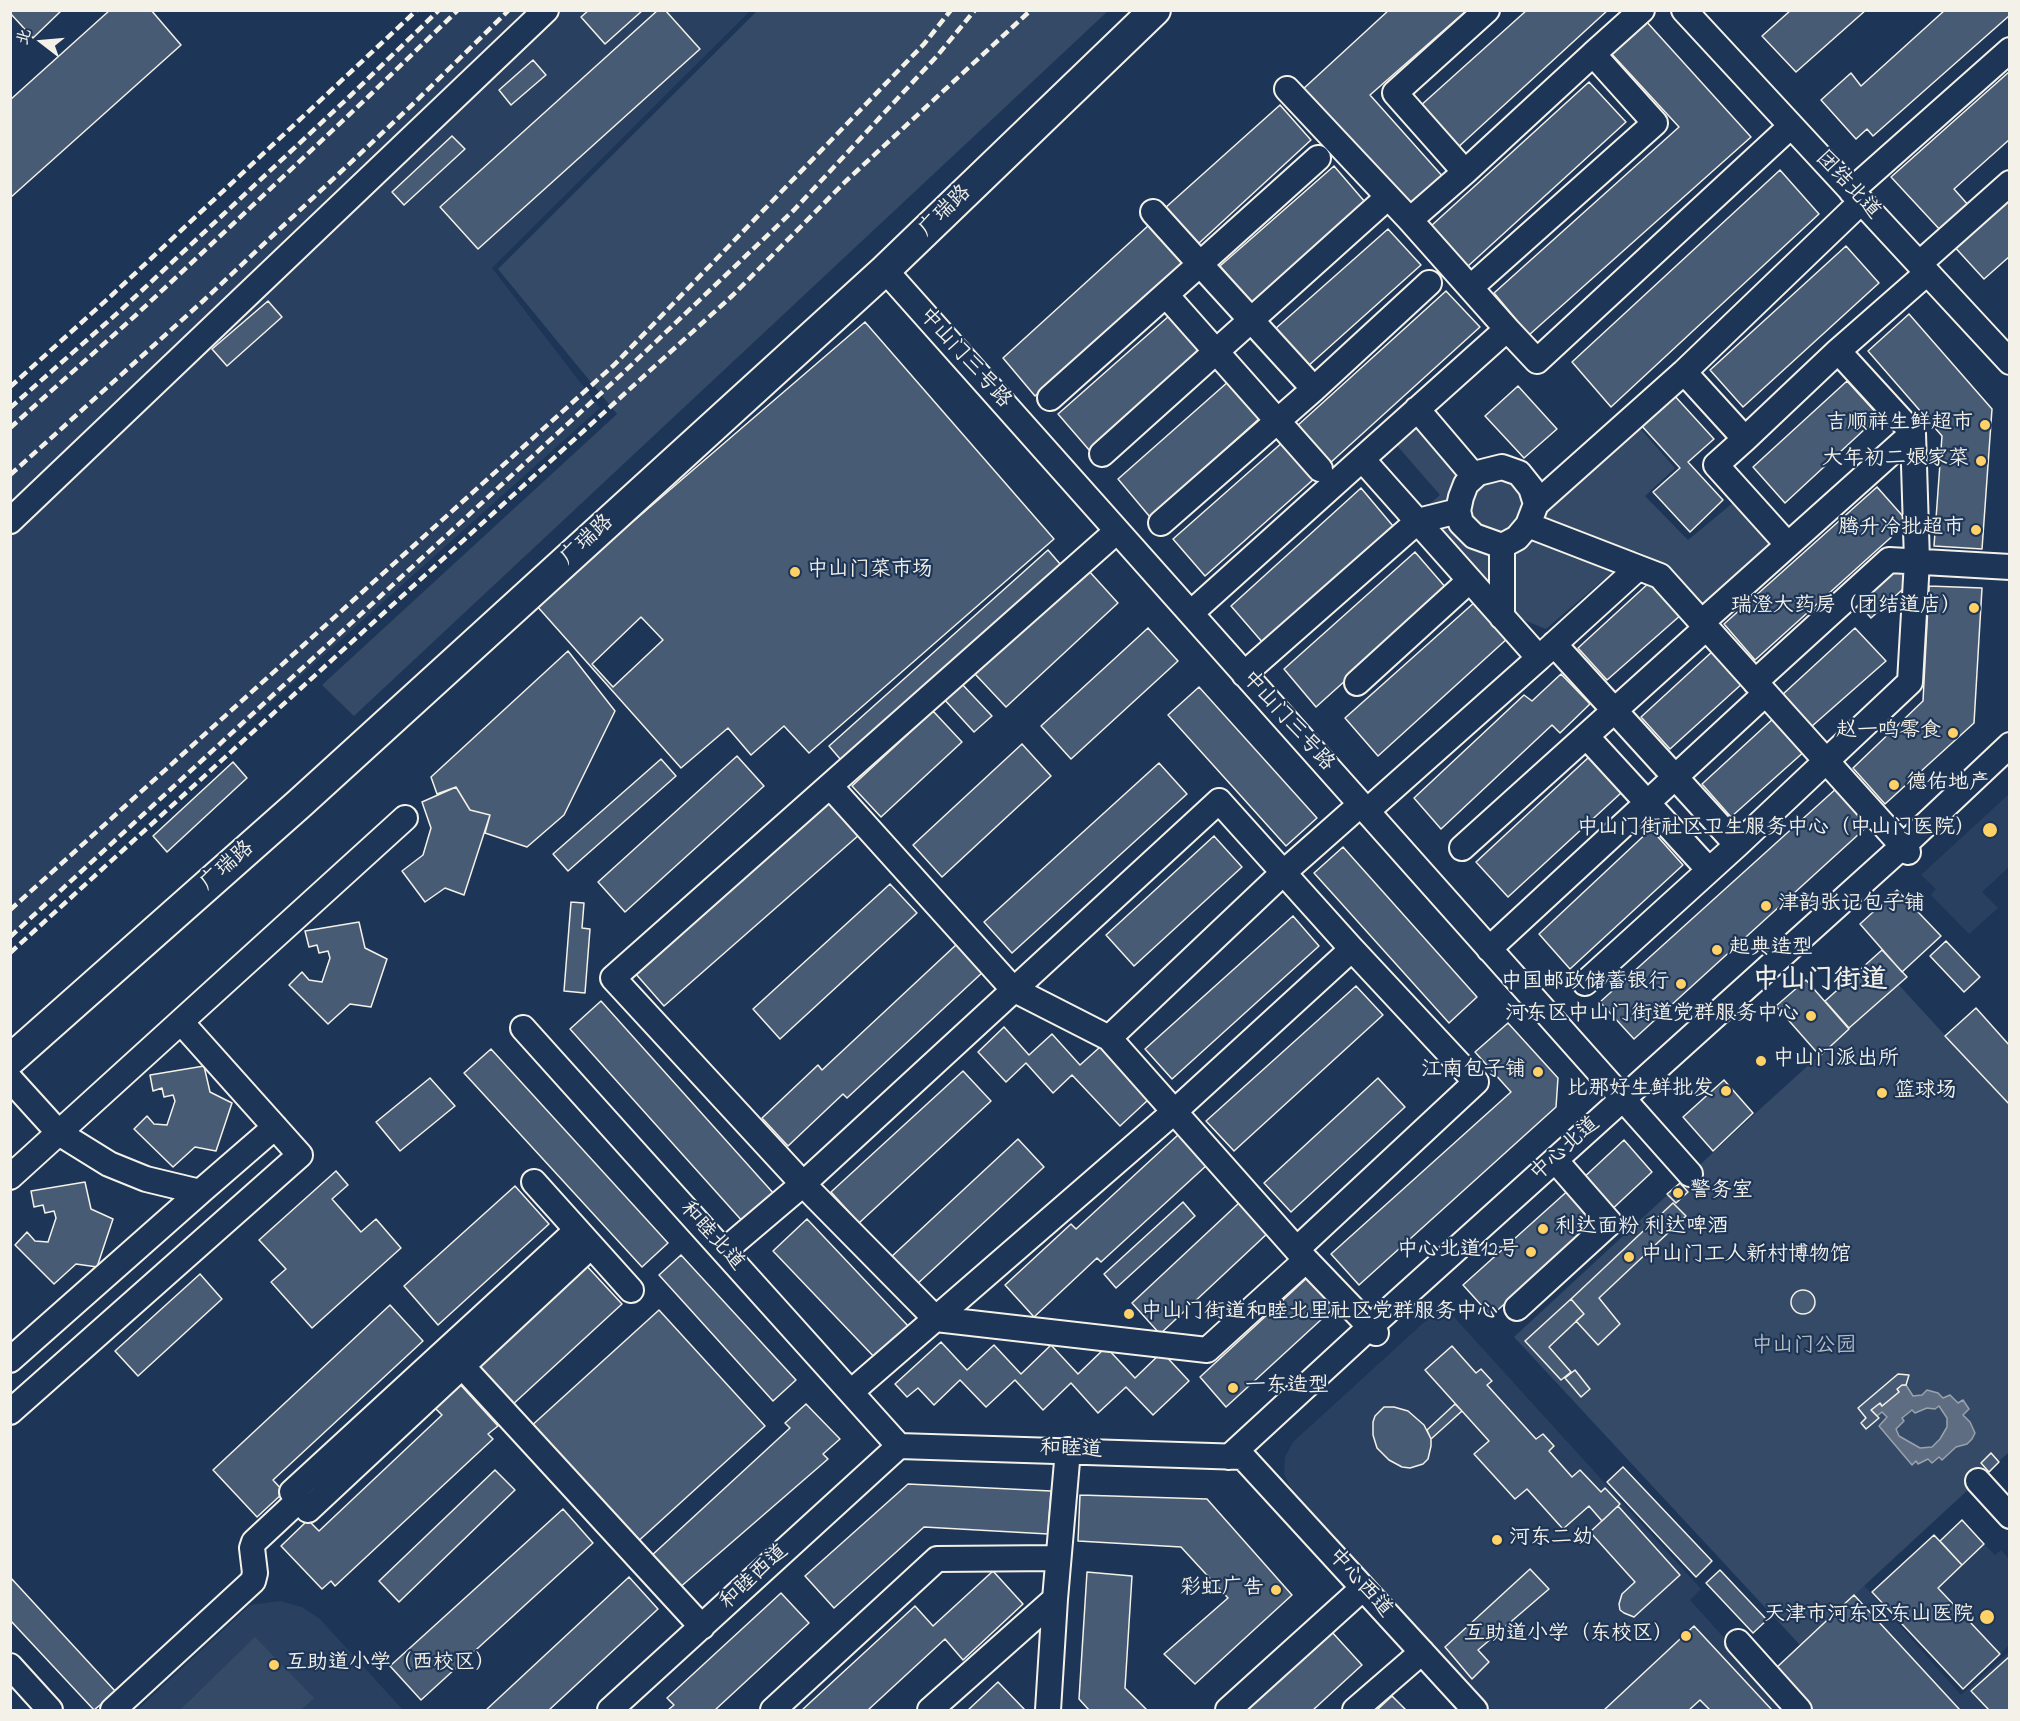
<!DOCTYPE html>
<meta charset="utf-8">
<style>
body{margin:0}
#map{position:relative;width:2020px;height:1721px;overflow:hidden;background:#1d3557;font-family:"Indie Flower","LXGW WenKai TC",sans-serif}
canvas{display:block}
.frame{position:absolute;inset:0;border:12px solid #f4f1e8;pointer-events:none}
.north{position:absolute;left:12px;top:12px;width:60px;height:60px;-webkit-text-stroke:4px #1d3557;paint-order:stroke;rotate:286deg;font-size:16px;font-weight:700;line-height:24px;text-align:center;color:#f4f1e8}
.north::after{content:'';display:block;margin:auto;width:21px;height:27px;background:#f4f1e8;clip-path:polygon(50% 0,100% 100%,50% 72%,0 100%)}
</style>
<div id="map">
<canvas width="2020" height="1721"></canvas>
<div class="frame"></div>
<div class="north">北</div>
</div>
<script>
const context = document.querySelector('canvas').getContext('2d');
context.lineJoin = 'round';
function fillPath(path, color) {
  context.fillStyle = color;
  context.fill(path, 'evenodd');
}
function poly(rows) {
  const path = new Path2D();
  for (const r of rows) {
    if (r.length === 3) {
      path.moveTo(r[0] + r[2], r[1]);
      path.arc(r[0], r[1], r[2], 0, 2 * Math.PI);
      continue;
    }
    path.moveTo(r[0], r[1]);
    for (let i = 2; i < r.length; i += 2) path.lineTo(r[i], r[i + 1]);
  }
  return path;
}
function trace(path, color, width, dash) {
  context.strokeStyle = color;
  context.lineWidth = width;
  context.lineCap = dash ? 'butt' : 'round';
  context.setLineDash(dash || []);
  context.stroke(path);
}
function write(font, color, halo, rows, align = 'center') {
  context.font = font + ' "Indie Flower","LXGW WenKai TC",sans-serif';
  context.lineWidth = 4.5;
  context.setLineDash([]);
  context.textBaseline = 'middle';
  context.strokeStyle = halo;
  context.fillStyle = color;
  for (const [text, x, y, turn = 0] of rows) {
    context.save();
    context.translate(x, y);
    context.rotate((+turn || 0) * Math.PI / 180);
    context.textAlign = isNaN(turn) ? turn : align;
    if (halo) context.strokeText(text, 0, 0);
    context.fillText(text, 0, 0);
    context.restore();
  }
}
fillPath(poly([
 [437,11,750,11,492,268,600,408,11,935,11,411],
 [2009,794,2009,867,1982,892,1998,908,1969,934,1931,895,1936,889,1921,875],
 [1443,1305,1701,1589,1690,1600,1789,1710,1492,1710,1293,1492,1284,1474,1285,1457,1293,1442],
 [1984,1544,1995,1555,2001,1550,2009,1559,2009,1645,2000,1654,1938,1588],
 [1864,1585,1961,1695,2009,1652,2009,1710,1808,1710,1771,1671],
 [280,1601,302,1607,320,1619,403,1710,137,1710,250,1605]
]), '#2a4060');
fillPath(poly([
 [758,10,1108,11,354,716,322,685,617,414,498,269],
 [1418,418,1465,474,1541,484,1638,426,1675,468,1645,496,1688,540,1734,502,1773,543,1705,607,1673,569,1637,551,1546,629,1526,621,1496,602,1420,512,1440,495,1393,441],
 [1898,984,2009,1105,2009,1452,1800,1645,1514,1337,1759,1110],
 [255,1637,314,1698,301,1710,180,1710]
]), '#354a67');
const water = poly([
 [1902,1385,1906,1385,1913,1396,1922,1395,1927,1390,1938,1393,1943,1398,1950,1395,1958,1403,1963,1400,1969,1409,1963,1415,1970,1422,1975,1433,1972,1439,1967,1444,1956,1447,1942,1460,1939,1457,1932,1463,1928,1459,1918,1464,1916,1461,1912,1465,1879,1426,1887,1417,1882,1412,1877,1416,1871,1410,1880,1403,1882,1406,1899,1392,1897,1389,1902,1385],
 [1939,1406,1947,1418,1947,1427,1940,1439,1932,1447,1920,1448,1899,1436,1896,1429,1904,1421,1902,1418,1912,1410,1915,1413,1927,1408,1935,1409,1939,1406]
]);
fillPath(water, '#5e6d82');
trace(water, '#9aa2ab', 1.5);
const building = poly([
 [10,10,62,10,33,38,10,13,10,10],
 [110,10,151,10,181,45,10,198,10,100,110,10],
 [589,10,643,10,605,44,581,17,589,10],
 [658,10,665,10,700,49,478,249,440,207,658,10],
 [1389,10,1467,10,1370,95,1445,179,1410,211,1302,90,1389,10],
 [1527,10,1608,10,1455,150,1419,107,1527,10],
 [1791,10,1866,10,1796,72,1762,36,1791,10],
 [1945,10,2010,10,2010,15,1873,136,1867,129,1856,139,1821,100,1851,73,1861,86,1945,10],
 [1645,20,1751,137,1529,335,1494,293,1679,127,1609,51,1645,20],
 [533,60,546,75,511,105,499,90,533,60],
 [2010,71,2010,139,1954,189,1970,207,1942,232,1891,177,2010,71],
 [1589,82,1626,122,1467,267,1431,226,1589,82],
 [1280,105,1311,140,1197,245,1165,208,1280,105],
 [452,136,465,149,404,205,392,192,452,136],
 [1334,166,1365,202,1252,304,1220,266,1334,166],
 [1780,170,1819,214,1611,407,1572,362,1780,170],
 [2010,190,2010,256,1984,279,1951,243,2010,190],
 [1149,225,1183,263,1035,396,1003,358,1149,225],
 [1388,229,1421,265,1307,367,1275,329,1388,229],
 [1846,246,1879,283,1743,407,1710,370,1846,246],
 [1446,291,1480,327,1329,464,1297,426,1446,291],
 [268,301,282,317,227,366,212,349,268,301],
 [1909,314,1992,409,1982,549,1934,546,1942,436,1868,351,1909,314],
 [1169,316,1200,352,1090,451,1058,414,1169,316],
 [865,322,1054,539,809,753,784,726,751,755,728,728,681,768,536,605,865,322],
 [1229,381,1260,418,1150,517,1118,479,1229,381],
 [1847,381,1879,416,1785,503,1753,467,1847,381],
 [1518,386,1557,429,1524,458,1485,416,1518,386],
 [1673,394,1714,439,1688,462,1723,500,1690,532,1653,492,1680,468,1640,424,1673,394],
 [1284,441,1315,478,1205,576,1173,539,1284,441],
 [1877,487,1908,522,1755,660,1724,624,1877,487],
 [1361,488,1393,526,1263,643,1231,606,1361,488],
 [1048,550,1061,565,841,760,829,746,1048,550],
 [1415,552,1447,589,1316,707,1284,669,1415,552],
 [1894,564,1912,581,1871,618,1855,600,1894,564],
 [1088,570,1118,603,1006,707,975,674,1088,570],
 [1651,581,1682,614,1607,680,1578,648,1651,581],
 [1929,586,1982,588,1974,723,1885,804,1853,768,1923,701,1929,586],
 [1476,601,1508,638,1378,756,1345,718,1476,601],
 [641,617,663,640,613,687,592,664,641,617],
 [1148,628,1178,661,1071,759,1041,726,1148,628],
 [1855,628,1886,661,1811,727,1782,695,1855,628],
 [1714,650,1744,682,1670,749,1641,717,1714,650],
 [568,651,615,711,564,815,527,847,485,833,490,815,470,810,456,787,437,794,431,777,568,651],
 [1561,674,1590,704,1560,733,1552,725,1441,829,1414,798,1524,695,1532,701,1561,674],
 [960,682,992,716,974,732,943,698,960,682],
 [1199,687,1317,818,1286,846,1168,715,1199,687],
 [933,711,962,742,881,817,852,786,933,711],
 [1775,717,1806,750,1731,817,1702,784,1775,717],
 [1022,744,1051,776,942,877,913,845,1022,744],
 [737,756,764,786,625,912,598,882,737,756],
 [1589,757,1621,793,1508,897,1476,862,1589,757],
 [661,759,676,776,568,871,553,854,661,759],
 [233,762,247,778,167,852,153,836,233,762],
 [1159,763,1187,794,1012,953,984,922,1159,763],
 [456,787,470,810,490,815,464,895,445,888,425,902,402,871,423,855,431,828,422,802,456,787],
 [1838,787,1871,823,1634,1039,1600,1002,1838,787],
 [830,801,859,835,664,1006,635,973,830,801],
 [1651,829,1683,865,1570,969,1539,934,1651,829],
 [1214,836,1242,867,1134,966,1106,935,1214,836],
 [1343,847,1477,997,1449,1023,1314,873,1343,847],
 [890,884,917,913,780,1039,753,1009,890,884],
 [1897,890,1941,936,1902,972,1860,924,1897,890],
 [571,902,584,903,582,928,590,929,585,993,564,991,571,902],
 [1293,916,1319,946,1172,1079,1145,1049,1293,916],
 [359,922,365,948,387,959,371,1007,350,1004,328,1024,289,985,302,972,309,980,322,982,330,958,328,951,319,953,317,945,309,947,305,931,359,922],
 [1946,941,1980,977,1964,992,1930,956,1946,941],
 [957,944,983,972,847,1098,843,1094,788,1146,762,1118,818,1065,822,1070,957,944],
 [1882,950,1907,977,1849,1028,1825,1001,1882,950],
 [1806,980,1849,1029,1820,1056,1776,1006,1806,980],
 [1356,986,1383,1015,1234,1151,1206,1121,1356,986],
 [601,1001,775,1195,744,1223,570,1029,601,1001],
 [1976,1008,2010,1046,2010,1105,1945,1036,1976,1008],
 [1508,1023,1558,1078,1556,1107,1359,1285,1331,1254,1511,1092,1475,1052,1508,1023],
 [1004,1027,1029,1055,1052,1034,1080,1065,1100,1047,1148,1100,1120,1126,1072,1075,1053,1093,1026,1063,1006,1082,978,1052,1004,1027],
 [491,1049,668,1243,642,1267,464,1073,491,1049],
 [204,1066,210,1092,232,1103,216,1151,195,1147,173,1167,134,1129,147,1116,154,1124,167,1125,175,1101,173,1095,164,1097,162,1088,153,1091,150,1075,204,1066],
 [963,1071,991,1101,859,1223,831,1192,963,1071],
 [430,1078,455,1106,400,1151,376,1122,430,1078],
 [1378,1078,1405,1107,1291,1212,1264,1183,1378,1078],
 [1724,1080,1753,1113,1713,1151,1683,1117,1724,1080],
 [1179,1134,1207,1165,1101,1262,1097,1258,1034,1317,1005,1285,1071,1224,1076,1229,1179,1134],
 [1018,1139,1044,1167,915,1286,890,1258,1018,1139],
 [1624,1140,1652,1172,1608,1213,1580,1181,1624,1140],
 [336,1171,348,1185,332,1199,361,1232,376,1219,401,1248,312,1328,271,1282,286,1269,259,1240,336,1171],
 [85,1182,91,1209,113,1219,97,1267,76,1264,54,1284,15,1245,27,1232,35,1241,48,1242,56,1218,54,1211,45,1213,43,1205,34,1207,31,1191,85,1182],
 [1680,1183,1688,1192,1676,1203,1667,1194,1680,1183],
 [515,1186,549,1224,438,1325,404,1286,515,1186],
 [1572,1187,1600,1218,1491,1316,1463,1285,1572,1187],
 [1183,1202,1195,1216,1116,1288,1104,1274,1183,1202],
 [1240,1202,1269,1232,1160,1334,1132,1303,1240,1202],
 [1673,1203,1686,1216,1599,1298,1620,1324,1598,1345,1576,1321,1584,1314,1571,1299,1673,1203],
 [807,1219,911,1329,878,1361,773,1251,807,1219],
 [681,1255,796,1380,773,1401,659,1275,681,1255],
 [584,1263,622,1304,511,1406,474,1364,584,1263],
 [200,1274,222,1299,138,1376,115,1351,200,1274],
 [1309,1276,1336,1306,1226,1407,1200,1377,1309,1276],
 [1803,1302,12],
 [1571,1299,1584,1314,1549,1347,1571,1372,1561,1380,1525,1341,1571,1299],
 [390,1305,423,1341,273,1480,284,1492,257,1517,213,1470,390,1305],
 [659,1310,765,1426,634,1545,529,1428,659,1310],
 [941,1342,967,1370,994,1345,1021,1374,1051,1345,1078,1374,1106,1347,1135,1378,1162,1352,1189,1381,1153,1415,1126,1387,1098,1413,1071,1383,1043,1410,1015,1380,986,1407,960,1380,934,1405,918,1388,907,1397,895,1384,941,1342],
 [1452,1346,1476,1373,1481,1369,1492,1381,1487,1385,1536,1439,1543,1434,1554,1446,1549,1451,1572,1477,1580,1470,1601,1492,1605,1488,1620,1504,1618,1506,1602,1521,1589,1506,1563,1529,1527,1489,1515,1499,1474,1454,1489,1441,1425,1370,1452,1346],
 [1575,1370,1590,1389,1581,1397,1565,1378,1575,1370],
 [1898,1374,1909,1375,1906,1385,1902,1385,1897,1389,1899,1392,1882,1406,1880,1403,1871,1410,1879,1418,1866,1429,1861,1423,1866,1418,1858,1408,1898,1374],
 [457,1381,498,1426,488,1434,493,1439,335,1586,331,1581,322,1589,281,1546,308,1520,319,1531,442,1415,432,1405,457,1381],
 [806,1404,840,1439,823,1454,828,1459,678,1589,650,1557,790,1428,785,1423,806,1404],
 [1455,1404,1462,1411,1431,1439,1427,1430,1455,1404],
 [1384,1407,1394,1407,1408,1411,1424,1425,1431,1439,1431,1446,1428,1459,1423,1464,1410,1468,1402,1467,1389,1460,1377,1448,1373,1435,1373,1422,1375,1416,1384,1407],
 [1991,1453,1999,1462,1989,1472,1981,1463,1991,1453],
 [1623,1467,1712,1561,1696,1577,1607,1482,1623,1467],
 [495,1470,515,1490,399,1602,379,1581,495,1470],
 [908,1484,1051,1491,1048,1534,924,1527,834,1608,805,1576,908,1484],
 [1080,1495,1207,1499,1292,1595,1195,1684,1164,1654,1228,1598,1181,1547,1078,1541,1080,1495],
 [1618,1506,1680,1575,1634,1617,1624,1613,1620,1610,1619,1604,1622,1594,1635,1582,1590,1532,1618,1506],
 [563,1509,593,1543,421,1700,390,1666,563,1509],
 [1962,1520,1984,1544,1962,1565,1940,1541,1962,1520],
 [1934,1535,1962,1565,1938,1588,2000,1654,1963,1689,1872,1592,1934,1535],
 [1530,1569,1549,1589,1478,1650,1489,1662,1472,1679,1445,1647,1530,1569],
 [1720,1570,1767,1620,1753,1633,1706,1583,1720,1570],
 [993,1571,1023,1604,963,1660,945,1639,868,1710,802,1710,915,1606,933,1626,993,1571],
 [1087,1572,1132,1576,1125,1688,1147,1710,1089,1710,1079,1699,1087,1572],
 [10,1577,116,1692,94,1710,10,1620,10,1577],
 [629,1577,658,1609,549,1710,486,1710,629,1577],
 [781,1593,809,1623,715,1710,668,1710,674,1705,667,1698,781,1593],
 [1854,1595,1960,1710,1813,1710,1775,1669,1854,1595],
 [1694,1626,1772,1710,1710,1710,1700,1700,1689,1710,1604,1710,1694,1626],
 [1331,1631,1362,1665,1313,1710,1245,1710,1331,1631],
 [2010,1656,2010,1710,1989,1710,1971,1691,2010,1656],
 [998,1682,1025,1710,968,1710,998,1682],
 [1392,1696,1406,1710,1377,1710,1392,1696]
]);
fillPath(building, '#485b74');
trace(building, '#f4f1e8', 1.5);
const minor = poly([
 [1684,10,2010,362],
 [1593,54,1642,10],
 [1287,89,1410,220,1507,329,1362,459,1539,658,1638,568],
 [1851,191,2010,50],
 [1861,202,1684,372,1536,504,1528,525,1660,576,1908,852],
 [1153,212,1200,264,1318,158],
 [1410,220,1465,172],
 [1919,264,2010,183],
 [885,270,1690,1174],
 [1471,287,1655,123,1593,54,1465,172,1395,93,1487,10],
 [1166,295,1320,469],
 [1507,329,1537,361,1791,126],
 [1684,372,1745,439,1838,351],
 [1050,398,1200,264,1314,389,1429,283],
 [1417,409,1474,476],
 [1745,439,1716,465,1788,545],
 [1102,454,1388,197],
 [1458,511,1461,523,1474,536,1502,546,1517,538,1528,525],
 [10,521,546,10],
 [1161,523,1314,389],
 [1117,531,613,978,803,1184,936,1319,1207,1350,1306,1260],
 [1191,613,1362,459],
 [1502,617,1502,546],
 [1702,622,1913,433],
 [1554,644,1737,845],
 [1244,674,1418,521,1458,511,1461,497,1466,484,1478,473,1502,467,1519,473,1531,488,1536,504],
 [1755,682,1889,560,2010,567],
 [1357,683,1469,581],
 [1586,736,1709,870],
 [830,786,1013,989,1109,1038,1306,1260,1376,1333],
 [1367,811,1539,658],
 [1462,848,1707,627],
 [1489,949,1765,694],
 [1585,983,1737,845,1910,682,1917,561,1913,433,1838,351,1927,273],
 [523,1028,899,1446],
 [1109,1038,1283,873,1361,804],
 [10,1079,59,1133,109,1164,146,1179,200,1192,10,1360],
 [10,1177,405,818],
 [534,1182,631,1290],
 [200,1192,275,1127],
 [1297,1249,1476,1082,1352,949],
 [724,1251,803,1184,1219,801,1352,949,1175,1111,851,1392],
 [1517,1308,1610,1223,1555,1160],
 [452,1355,702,1627],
 [10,1412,300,1155,181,1022],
 [899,1446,1243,1457],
 [1229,1457,1370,1327,1903,846,2010,745],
 [1243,1457,1475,1710],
 [1978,1481,2010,1516],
 [299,1500,308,1510,591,1246],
 [1738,1642,1799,1710],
 [10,1666,50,1710],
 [113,1710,253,1581,255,1573,252,1548,254,1542,299,1500,292,1492,577,1230],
 [610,1710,899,1446],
 [773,1710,937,1559,1058,1558],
 [930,1710,1055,1599],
 [1048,1710,1055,1599,1068,1450],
 [1228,1710,1363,1588],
 [1355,1710,1422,1652]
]);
const major = poly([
 [10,1060,299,804,885,270,1155,10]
]);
trace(minor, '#f4f1e8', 28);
trace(major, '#f4f1e8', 34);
trace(minor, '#1d3557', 24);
trace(major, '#1d3557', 30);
trace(poly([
 [10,387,112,295,417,10],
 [10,408,122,309,350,96,439,10],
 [10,428,136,315,368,97,458,10],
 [10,475,203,301,412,105,509,10],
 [10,910,614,365,924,44,951,10],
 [10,937,623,373,794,210,937,56,975,10],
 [10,953,733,295,846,181,1031,10]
]), '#f4f1e8', 4.5, [9, 4.5]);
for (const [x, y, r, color] of [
 [1985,425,6,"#ffd166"],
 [1981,461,6,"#ffd166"],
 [1976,530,6,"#ffd166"],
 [795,572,6,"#ffd166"],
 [1974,608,6,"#ffd166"],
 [1953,733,6,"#ffd166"],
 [1894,785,6,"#ffd166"],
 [1990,830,8,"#ffd166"],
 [1766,906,6,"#ffd166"],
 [1717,950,6,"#ffd166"],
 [1681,984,6,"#ffd166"],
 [1811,1016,6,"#ffd166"],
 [1761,1061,6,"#ffd166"],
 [1538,1072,6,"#ffd166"],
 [1726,1091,6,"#ffd166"],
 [1882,1093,6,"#ffd166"],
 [1678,1193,6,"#ffd166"],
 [1543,1229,6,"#ffd166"],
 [1531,1252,6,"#ffd166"],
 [1629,1257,6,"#ffd166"],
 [1129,1314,6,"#ffd166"],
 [1233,1388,6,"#ffd166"],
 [1497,1540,6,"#ffd166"],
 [1276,1590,6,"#ffd166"],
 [1987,1617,8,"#ffd166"],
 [1686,1636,6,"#ffd166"],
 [274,1665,6,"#ffd166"]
]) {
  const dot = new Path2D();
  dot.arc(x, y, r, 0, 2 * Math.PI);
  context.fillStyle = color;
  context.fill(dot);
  trace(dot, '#1d3557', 2);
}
write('21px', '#f4f1e8', '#1d3557', [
 ["团结北道",1847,186,47],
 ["广瑞路",946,212,-44],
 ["中山门三号路",964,359,48],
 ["广瑞路",588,541,-42],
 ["中山门三号路",1287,722,48],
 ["广瑞路",228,867,-41],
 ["中心北道",1566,1150,-42],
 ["和睦北道",711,1237,48],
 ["和睦道",1071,1451,2],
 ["和睦西道",755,1578,-43],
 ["中心西道",1359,1584,48]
]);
write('21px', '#f4f1e8', '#1d3557', [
 ["吉顺祥生鲜超市",1973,425],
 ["大年初二娘家菜",1969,461],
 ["腾升冷批超市",1964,530],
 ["中山门菜市场",807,572,"left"],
 ["瑞澄大药房（团结道店）",1962,608],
 ["赵一鸣零食",1941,733],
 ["德佑地产",1906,785,"left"],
 ["中山门街社区卫生服务中心（中山门医院）",1976,830],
 ["津韵张记包子铺",1778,906,"left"],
 ["起典造型",1729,950,"left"],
 ["中国邮政储蓄银行",1669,984],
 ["河东区中山门街道党群服务中心",1799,1016],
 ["中山门派出所",1773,1061,"left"],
 ["江南包子铺",1526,1072],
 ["比那好生鲜批发",1714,1091],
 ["篮球场",1894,1093,"left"],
 ["警务室",1690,1193,"left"],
 ["利达面粉 利达啤酒",1555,1229,"left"],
 ["中心北道12号",1519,1252],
 ["中山门工人新村博物馆",1641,1257,"left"],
 ["中山门街道和睦北里社区党群服务中心",1141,1314,"left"],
 ["一东造型",1245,1388,"left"],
 ["河东二幼",1509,1540,"left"],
 ["彩虹广告",1264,1590],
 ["天津市河东区东山医院",1974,1617],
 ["互助道小学（东校区）",1674,1636],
 ["互助道小学（西校区）",286,1665,"left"]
], 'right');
write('21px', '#bbbfc1', '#1d3557', [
 ["中山门公园",1804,1348]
]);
write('bold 27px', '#f4f1e8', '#1d3557', [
 ["中山门街道",1820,983]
]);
</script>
